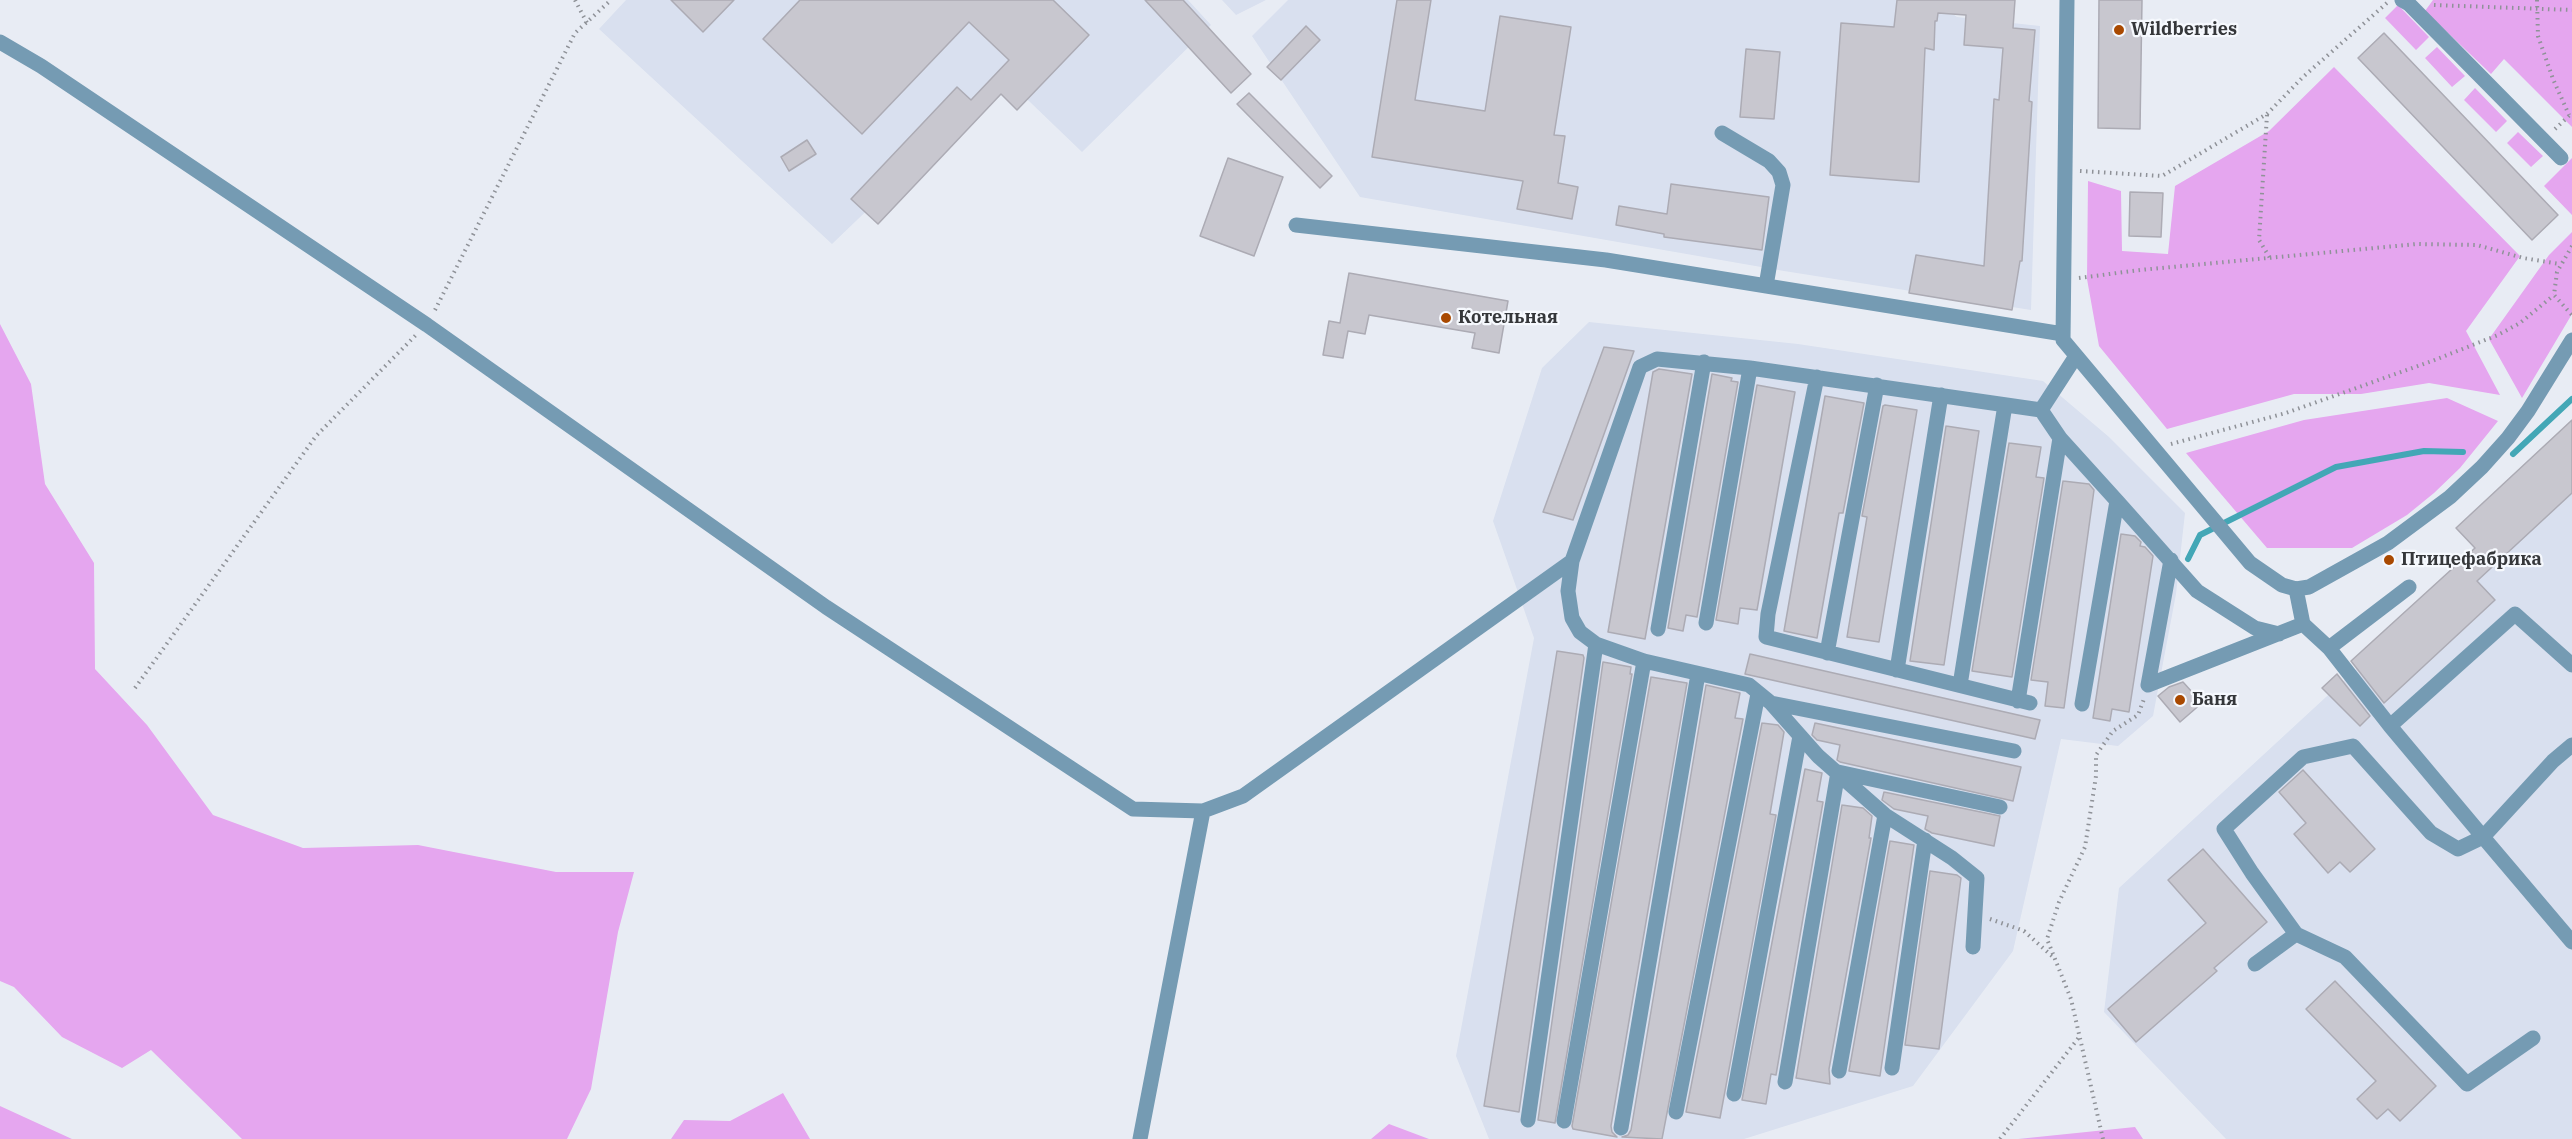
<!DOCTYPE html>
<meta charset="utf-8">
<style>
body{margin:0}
canvas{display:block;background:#e8ecf4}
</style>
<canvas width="2572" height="1139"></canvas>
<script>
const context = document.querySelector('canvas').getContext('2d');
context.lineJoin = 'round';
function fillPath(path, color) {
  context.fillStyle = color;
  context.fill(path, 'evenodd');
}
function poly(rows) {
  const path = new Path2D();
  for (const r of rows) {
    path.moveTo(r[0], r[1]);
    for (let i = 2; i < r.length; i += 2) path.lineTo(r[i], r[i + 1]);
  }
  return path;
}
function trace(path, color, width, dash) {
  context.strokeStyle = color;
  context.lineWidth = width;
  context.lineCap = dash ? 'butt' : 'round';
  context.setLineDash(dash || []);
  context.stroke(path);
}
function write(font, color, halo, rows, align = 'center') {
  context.font = font + ' "IBM Plex Serif",serif';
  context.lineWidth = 4.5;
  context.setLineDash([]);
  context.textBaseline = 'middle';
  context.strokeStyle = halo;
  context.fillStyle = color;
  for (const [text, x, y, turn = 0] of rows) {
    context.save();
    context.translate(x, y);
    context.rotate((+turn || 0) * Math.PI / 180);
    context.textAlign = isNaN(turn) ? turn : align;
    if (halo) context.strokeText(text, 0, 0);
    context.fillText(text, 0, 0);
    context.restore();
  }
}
fillPath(poly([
 [626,0,1188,0,1211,25,1082,152,1005,78,832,244,599,29],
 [1222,0,1266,0,1236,15],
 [1288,0,1933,0,1957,17,2040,26,2031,310,1784,271,1360,197,1252,36],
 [1589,322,1798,344,2043,381,2109,437,2185,513,2176,594,2153,716,2118,746,2061,739,2013,951,1913,1086,1744,1139,1489,1139,1456,1056,1534,638,1493,521,1542,368],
 [2572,470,2572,1139,2226,1139,2104,1012,2119,888]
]), '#d9e0ef');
fillPath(poly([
 [2433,0,2572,0,2572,127,2504,59,2491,74,2425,11],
 [2398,5,2429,37,2416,50,2385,18],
 [2437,47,2465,76,2452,87,2425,58],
 [2334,67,2520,256,2466,331,2500,395,2429,383,2361,394,2294,394,2167,429,2099,346,2087,279,2088,181,2121,191,2122,251,2168,254,2175,186,2269,131],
 [2475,88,2507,121,2496,132,2464,100],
 [2518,132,2543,156,2531,167,2507,143],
 [2572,158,2572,215,2544,186],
 [2572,232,2572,314,2522,398,2489,339,2549,255],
 [0,324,31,384,45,484,94,563,95,669,147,725,213,815,303,848,418,845,556,872,634,872,618,932,591,1089,567,1139,242,1139,151,1050,122,1068,62,1037,14,987,0,981],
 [2447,398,2498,421,2460,468,2434,493,2407,515,2352,548,2267,548,2186,453,2304,420],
 [783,1093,810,1139,671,1139,684,1120,730,1121],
 [0,1106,72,1139,0,1139],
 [1389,1124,1429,1139,1371,1139],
 [2135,1127,2143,1139,2018,1139]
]), '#e5a6ef');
trace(poly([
 [2513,454,2572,399],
 [2188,559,2200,535,2336,467,2424,451,2463,452]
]), '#43a7b6', 6);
const building = poly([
 [671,0,734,0,703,32,671,0],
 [800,0,1053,0,1089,35,1017,110,1001,94,878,224,851,199,957,87,971,100,1009,60,969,22,862,134,763,39,800,0],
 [1145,0,1183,0,1251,74,1231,93,1145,0],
 [1397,0,1431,0,1415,100,1485,111,1500,16,1571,27,1554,135,1565,136,1558,183,1578,187,1572,219,1517,209,1523,181,1372,157,1397,0],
 [1897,0,2015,0,2013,28,2035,30,2029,101,2032,102,2022,261,2020,261,2012,310,1909,293,1916,255,1984,266,1994,99,1999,100,2003,48,1964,45,1966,15,1938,13,1937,21,1935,21,1934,50,1925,48,1919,182,1830,175,1841,23,1894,27,1897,0],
 [2099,0,2142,0,2140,129,2098,128,2099,0],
 [1306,26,1320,40,1281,80,1267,67,1306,26],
 [2384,33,2558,215,2532,240,2358,58,2384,33],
 [1746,49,1780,52,1774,119,1740,117,1746,49],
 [1249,93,1332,176,1320,188,1237,104,1249,93],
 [807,140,816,154,789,171,781,157,807,140],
 [1228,158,1283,177,1254,256,1200,236,1228,158],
 [1671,184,1769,197,1762,250,1664,237,1664,234,1616,225,1619,206,1667,214,1671,184],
 [2130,192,2163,193,2161,237,2129,236,2130,192],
 [1349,273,1508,301,1499,353,1472,348,1475,333,1369,315,1365,334,1348,331,1343,358,1323,355,1329,321,1340,323,1349,273],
 [1604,347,1634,351,1573,520,1543,512,1604,347],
 [1659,369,1692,374,1645,639,1608,632,1653,372,1659,369],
 [1712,374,1732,378,1731,381,1738,382,1697,617,1686,615,1683,631,1668,628,1712,374],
 [1757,385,1795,392,1757,610,1740,608,1738,624,1716,620,1757,385],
 [1825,396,1864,403,1843,513,1839,513,1817,638,1784,631,1825,396],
 [1885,405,1917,410,1879,642,1847,637,1867,517,1862,516,1883,406,1885,405],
 [2572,420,2572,493,2477,581,2495,600,2384,703,2351,661,2475,548,2456,528,2572,420],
 [1946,426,1979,431,1944,665,1910,661,1946,426],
 [2009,443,2041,447,2036,477,2044,478,2012,677,1972,671,2009,443],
 [2063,481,2089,484,2094,490,2064,708,2045,706,2048,682,2031,680,2063,481],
 [2121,534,2135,536,2141,542,2140,546,2145,547,2153,556,2129,712,2112,709,2110,721,2093,718,2121,534],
 [1557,651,1583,655,1584,658,1519,1112,1484,1106,1557,651],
 [1750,654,2040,720,2035,739,1745,674,1750,654],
 [1603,662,1631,667,1630,674,1632,674,1555,1123,1538,1120,1603,662],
 [2337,674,2370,716,2360,726,2322,688,2337,674],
 [1651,677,1687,683,1611,1126,1612,1132,1617,1137,1573,1129,1572,1126,1651,677],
 [2183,682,2202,703,2180,722,2158,696,2169,687,2183,682],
 [1706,685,1740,693,1735,718,1743,719,1662,1139,1622,1137,1628,1135,1631,1130,1706,685],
 [1762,723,1778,725,1784,732,1770,814,1776,815,1720,1118,1686,1112,1762,723],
 [1815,723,2021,767,2013,801,1840,762,1837,760,1840,745,1817,740,1812,735,1815,723],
 [1805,769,1822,773,1817,801,1823,802,1776,1075,1771,1074,1766,1104,1742,1100,1805,769],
 [2303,770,2375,849,2350,872,2340,862,2328,873,2294,834,2306,823,2279,792,2303,770],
 [1884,792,2000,816,1994,846,1932,833,1925,829,1928,816,1894,809,1882,800,1884,792],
 [1842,805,1863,808,1872,816,1869,838,1871,838,1829,1069,1830,1084,1796,1078,1842,805],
 [1890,841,1914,845,1880,1076,1849,1071,1890,841],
 [2203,849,2267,922,2214,968,2217,971,2136,1042,2108,1009,2206,923,2168,880,2203,849],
 [1930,871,1957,875,1961,878,1939,1049,1905,1045,1930,871],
 [2335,981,2436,1086,2400,1121,2388,1109,2377,1119,2357,1099,2376,1081,2306,1009,2335,981]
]);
fillPath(building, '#c8c7cf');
trace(building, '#acabb4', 1.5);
trace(poly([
 [575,0,587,23],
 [2537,0,2538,36,2553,79,2569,115],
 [2434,5,2572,10],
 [2267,115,2259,240,2270,258],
 [2555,129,2572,113],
 [2080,171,2162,176,2267,114,2303,77,2387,3],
 [2572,246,2557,272,2554,295,2572,315],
 [2079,278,2140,270,2417,244,2477,245,2523,258,2560,264],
 [435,310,575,33,611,0],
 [2171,444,2286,413,2432,361,2498,335,2520,323,2554,295],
 [135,688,316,436,416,335],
 [1990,919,2024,931,2052,956],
 [2000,1139,2080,1036],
 [2103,1139,2071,999,2047,939,2059,902,2085,847,2096,776,2096,755,2113,731,2138,715,2144,699]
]), '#8f9298', 4, [1.5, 4.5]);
trace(poly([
 [2067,0,2063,340,2250,563,2282,585,2296,589,2309,587,2388,543,2450,497,2482,467,2508,438,2528,411,2572,340],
 [2402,0,2409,4,2561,158],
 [0,42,41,66,427,325,826,607,1133,809,1203,811,1243,796,1572,561,1640,367,1657,359,1750,368,2041,410,2076,356],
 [1722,133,1769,161,1779,172,1783,185,1766,286],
 [1296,225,1606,260,2063,334],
 [1817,377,1768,614,1766,637,2030,703],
 [2041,410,2060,438,2117,501,2082,704],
 [2117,501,2197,591,2255,628,2279,634],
 [1572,561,1568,591,1572,618,1580,632,1596,644,1644,661,1749,685,1771,703,1818,756,1885,815,1952,858,1977,878,1973,947],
 [2296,589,2303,624,2329,648,2409,587],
 [1706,623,1750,368],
 [1658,629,1704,362],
 [2329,648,2390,726],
 [1827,653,1877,385],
 [1897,670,1941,395],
 [1960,685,2005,405],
 [2148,685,2303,624],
 [2148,685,2171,560],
 [2018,701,2060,438],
 [1771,703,2014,751],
 [2572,745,2553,761,2483,837,2572,942],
 [2296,934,2252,873,2224,829,2303,757,2353,746,2431,833,2458,849,2483,837,2390,726,2515,614,2572,665],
 [2255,964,2296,934,2345,957,2467,1084,2533,1038],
 [1892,1068,1925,840],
 [1839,1071,1885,815],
 [1785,1082,1838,772,2000,807],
 [1734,1094,1800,736],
 [1676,1112,1758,694],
 [1528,1120,1596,644],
 [1564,1121,1644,661],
 [1621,1128,1698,674],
 [1140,1139,1203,811]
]), '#759bb3', 15);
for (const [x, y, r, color] of [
 [2119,30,6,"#a94901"],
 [1446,318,6,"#a94901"],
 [2389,560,6,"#a94901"],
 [2180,700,6,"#a94901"]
]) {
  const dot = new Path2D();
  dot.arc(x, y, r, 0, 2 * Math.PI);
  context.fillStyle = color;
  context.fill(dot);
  trace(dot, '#f6f9fe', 2);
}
write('bold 18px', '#35373a', '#f6f9fe', [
 ["Wildberries",2131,30],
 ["Котельная",1458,318],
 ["Птицефабрика",2401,560],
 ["Баня",2192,700]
], 'left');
</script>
